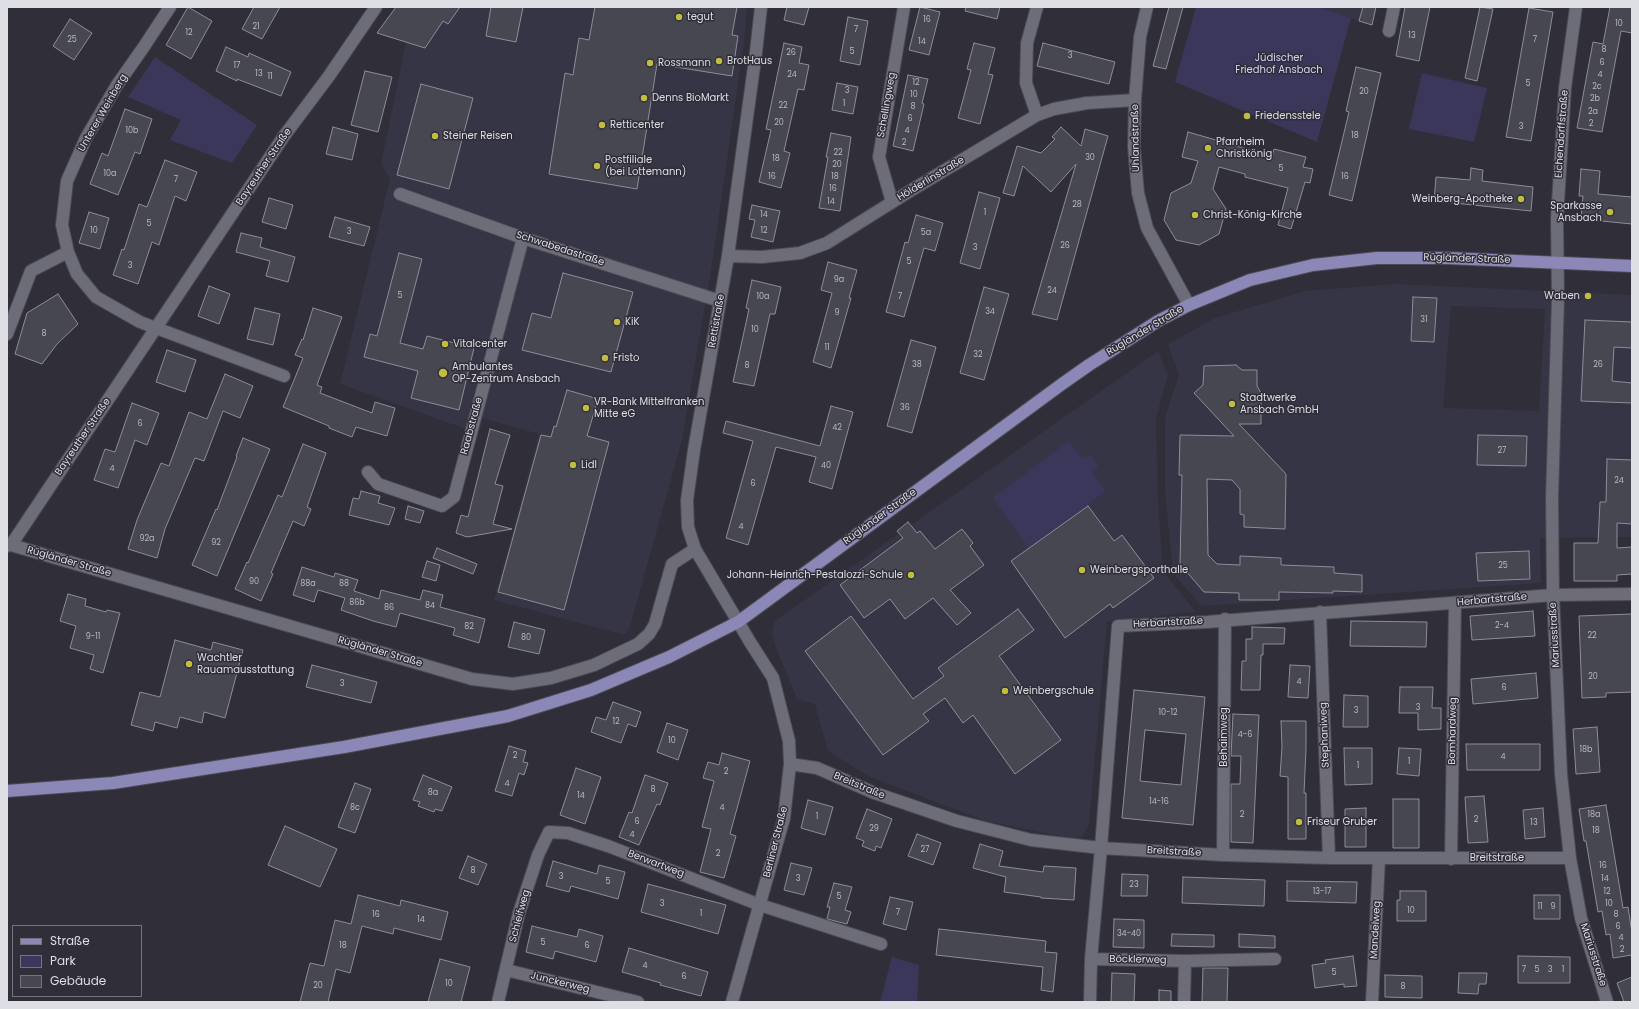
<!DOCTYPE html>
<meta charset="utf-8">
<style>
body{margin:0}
#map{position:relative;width:1639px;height:1009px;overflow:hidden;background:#2f2e39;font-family:Poppins,sans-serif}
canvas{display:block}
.frame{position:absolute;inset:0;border:8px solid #dedee5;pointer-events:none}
.legend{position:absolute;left:12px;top:925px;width:130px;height:72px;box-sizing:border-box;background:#2f2e39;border:1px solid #75747e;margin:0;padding:5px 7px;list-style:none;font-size:12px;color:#dedee5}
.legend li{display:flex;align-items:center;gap:8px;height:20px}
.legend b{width:20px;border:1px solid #75747e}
</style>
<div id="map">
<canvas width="1639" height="1009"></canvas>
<div class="frame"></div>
<ul class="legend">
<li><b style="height:5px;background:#8b87b6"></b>Straße</li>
<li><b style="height:11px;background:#3b375b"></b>Park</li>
<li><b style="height:11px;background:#474752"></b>Gebäude</li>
</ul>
</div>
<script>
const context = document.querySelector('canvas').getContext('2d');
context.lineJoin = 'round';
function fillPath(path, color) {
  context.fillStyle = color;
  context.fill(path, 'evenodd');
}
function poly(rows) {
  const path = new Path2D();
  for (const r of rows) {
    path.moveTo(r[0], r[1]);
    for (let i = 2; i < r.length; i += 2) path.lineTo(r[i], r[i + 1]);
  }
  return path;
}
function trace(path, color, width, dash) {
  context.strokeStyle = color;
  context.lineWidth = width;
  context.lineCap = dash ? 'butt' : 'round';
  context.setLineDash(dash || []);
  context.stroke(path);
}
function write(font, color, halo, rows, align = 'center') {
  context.font = font + ' Poppins,sans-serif';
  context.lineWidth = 3;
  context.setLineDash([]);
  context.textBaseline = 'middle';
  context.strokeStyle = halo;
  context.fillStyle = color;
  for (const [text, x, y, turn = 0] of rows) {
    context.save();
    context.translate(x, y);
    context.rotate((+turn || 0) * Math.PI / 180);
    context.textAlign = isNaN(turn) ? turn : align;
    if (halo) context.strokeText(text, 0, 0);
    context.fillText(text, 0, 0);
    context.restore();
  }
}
fillPath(poly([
 [396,7,747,7,745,34,712,265,682,440,629,630,624,635,494,600,539,434,482,418,477,433,340,384,390,179,381,164,406,42,377,33],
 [1319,7,1363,7,1359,21],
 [1395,284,1632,295,1632,537,1540,538,1541,583,1201,606,1173,573,1165,492,1165,418,1179,375,1168,344,1215,318,1305,291],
 [1451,306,1545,309,1539,411,1443,408],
 [1158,351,1168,375,1156,418,1158,500,1163,571,1196,612,1107,622,1089,824,1083,836,1074,838,1055,835,986,821,868,776,828,751,815,704,797,699,776,648,772,632,775,621]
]), '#363546');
fillPath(poly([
 [1196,7,1319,7,1351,18,1317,142,1175,82],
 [155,57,257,125,232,163,170,140,181,120,128,97],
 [1422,73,1487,88,1474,142,1409,129],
 [1069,441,1082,459,1090,455,1098,466,1092,473,1106,491,1029,548,993,498],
 [892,957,919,965,917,1002,880,1002]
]), '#3b375b');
const building = poly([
 [188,7,212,21,191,59,166,45,188,7],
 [254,7,280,7,262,39,242,29,254,7],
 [396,7,460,7,448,24,443,21,425,48,377,33,396,7],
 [491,7,523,7,516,42,486,36,491,7],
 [595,7,737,7,732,35,738,36,732,76,657,64,637,189,549,174,565,73,573,75,579,38,589,40,595,7],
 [787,7,809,7,804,25,784,20,787,7],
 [920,7,940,12,929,55,909,50,920,7],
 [966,7,1000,7,997,19,965,11,966,7],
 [1169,7,1183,7,1166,69,1153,66,1169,7],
 [1363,7,1376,7,1372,25,1359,21,1363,7],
 [1405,7,1430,7,1419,61,1396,56,1405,7],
 [1480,7,1493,9,1477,81,1465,78,1480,7],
 [1610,7,1632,7,1632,33,1621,31,1602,132,1577,128,1593,42,1603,44,1610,7],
 [1529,8,1553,12,1531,141,1506,137,1529,8],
 [848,17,868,21,860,65,840,61,848,17],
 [70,19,92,33,74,60,53,46,70,19],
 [784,43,802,47,799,63,809,65,804,90,798,89,784,151,790,153,781,188,759,182,771,130,766,129,784,43],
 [974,43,995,48,988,74,993,75,980,124,958,118,971,70,967,69,974,43],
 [1043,43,1115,62,1109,84,1037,66,1043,43],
 [226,47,248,57,249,53,291,72,281,96,237,79,237,81,216,71,226,47],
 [1356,67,1381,73,1352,201,1329,195,1349,112,1346,111,1356,67],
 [365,71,392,77,378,132,351,125,365,71],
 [908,75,928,79,922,103,924,104,913,151,893,146,908,75],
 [837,83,858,87,853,114,832,110,837,83],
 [421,84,473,98,449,189,397,175,421,84],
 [125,109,152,119,140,154,135,152,118,195,90,184,102,153,108,156,125,109],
 [333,127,358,134,352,160,326,154,333,127],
 [1061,127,1081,146,1085,129,1108,136,1057,320,1032,314,1076,164,1051,192,1023,166,1014,196,1003,193,1017,146,1041,153,1055,139,1052,137,1061,127],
 [1188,132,1272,156,1274,149,1306,157,1303,167,1313,169,1310,183,1305,182,1291,229,1278,225,1288,188,1245,177,1245,174,1219,167,1213,189,1226,209,1219,234,1199,245,1176,240,1164,220,1171,193,1191,183,1198,161,1182,157,1188,132],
 [831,133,851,137,840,211,819,208,828,157,826,157,831,133],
 [165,160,197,172,186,201,175,196,159,245,152,242,138,284,113,275,122,249,124,250,139,204,147,207,165,160],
 [1471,168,1483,170,1482,181,1533,187,1531,211,1434,201,1436,177,1470,180,1471,168],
 [1581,169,1600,171,1598,194,1632,197,1632,224,1581,219,1583,196,1579,196,1581,169],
 [979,192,1000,198,980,269,960,263,979,192],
 [269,198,293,205,286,229,262,222,269,198],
 [752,205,780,211,773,242,751,237,755,220,749,219,752,205],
 [89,212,109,218,100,249,79,243,89,212],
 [916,215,943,223,935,251,924,248,904,317,886,312,905,242,908,243,916,215],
 [335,217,370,227,364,246,329,237,335,217],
 [241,233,262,238,260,247,295,257,288,282,266,276,270,261,236,252,241,233],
 [399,253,422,259,400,343,423,349,427,336,474,348,459,410,411,398,418,371,364,357,370,334,377,336,399,253],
 [828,262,857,270,849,298,851,298,831,368,813,362,832,293,821,290,828,262],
 [563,273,633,292,611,372,522,350,532,313,551,318,563,273],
 [752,280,781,287,775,314,770,314,754,386,733,382,749,309,746,308,752,280],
 [209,286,230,294,219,324,198,316,209,286],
 [984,287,1009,294,984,380,960,373,984,287],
 [58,294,78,324,57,344,42,364,15,354,27,313,58,294],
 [1413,297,1437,298,1434,342,1411,341,1413,297],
 [255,308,280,314,273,345,247,339,255,308],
 [313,308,342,317,317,385,322,387,320,393,372,413,375,402,395,408,387,436,356,427,352,437,329,428,329,426,283,407,303,358,295,355,302,339,303,340,313,308],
 [1585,320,1632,322,1632,348,1614,347,1612,381,1632,383,1632,403,1581,401,1585,320],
 [911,340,936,347,912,433,887,426,911,340],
 [167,350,196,360,185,392,156,382,167,350],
 [1236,365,1242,370,1257,370,1257,386,1261,393,1261,424,1239,424,1286,474,1285,529,1244,527,1244,515,1240,514,1240,489,1232,480,1207,479,1208,555,1217,564,1240,565,1240,556,1281,558,1281,565,1334,567,1334,573,1362,575,1362,592,1333,591,1333,593,1279,592,1279,600,1239,600,1239,593,1204,592,1180,564,1182,475,1179,475,1180,435,1234,436,1194,393,1203,385,1204,366,1236,365],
 [225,374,253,386,240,418,223,411,204,461,195,458,165,529,157,558,128,549,137,520,161,463,169,466,189,412,207,419,225,374],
 [567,390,598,399,587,436,609,442,564,610,498,592,541,435,551,437,554,426,556,427,567,390],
 [132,403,159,413,147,445,135,440,118,488,94,480,105,449,115,452,132,403],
 [831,406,853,412,832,489,809,482,816,457,776,447,748,545,726,538,753,441,723,433,726,421,820,446,831,406],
 [490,429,510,435,495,484,503,486,493,524,512,529,467,537,456,533,461,515,468,517,490,429],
 [1478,435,1527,436,1526,466,1477,465,1478,435],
 [243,438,270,449,217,576,192,565,216,509,217,510,237,457,236,456,243,438],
 [303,444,326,453,307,507,311,509,304,526,293,521,271,573,273,574,261,601,235,589,247,562,248,563,278,495,282,497,303,444],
 [1607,459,1632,460,1632,524,1617,523,1617,548,1632,547,1632,574,1617,575,1617,581,1574,581,1574,543,1598,543,1600,502,1606,502,1607,459],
 [361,491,380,496,378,503,395,508,389,525,349,515,353,498,359,499,361,491],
 [408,506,424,511,420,523,405,519,408,506],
 [1088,506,1114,541,1122,535,1154,578,1113,608,1110,604,1065,638,1011,561,1088,506],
 [908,522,917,533,920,531,935,549,962,529,973,543,970,546,984,565,950,590,971,613,957,625,933,598,905,619,890,599,864,618,840,585,903,538,897,531,908,522],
 [437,548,477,564,473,574,433,558,437,548],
 [1529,551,1530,579,1478,581,1476,553,1529,551],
 [427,561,440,565,436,581,422,577,427,561],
 [302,567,334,577,335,573,358,580,354,591,379,599,381,590,420,600,423,590,443,595,440,607,485,619,479,643,453,635,455,628,400,613,396,627,373,621,341,610,345,598,318,590,314,602,293,595,302,567],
 [68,594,86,599,85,606,106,612,107,610,120,613,103,673,90,669,94,655,70,648,76,626,60,621,68,594],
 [1018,609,1034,630,999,656,1061,740,1015,774,973,715,963,723,945,698,923,714,929,721,883,755,805,651,851,616,913,699,944,676,938,668,1018,609],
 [1533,611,1535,636,1472,640,1470,616,1533,611],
 [1632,614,1632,692,1606,693,1606,697,1582,698,1579,616,1632,614],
 [1351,621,1427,622,1426,647,1350,646,1351,621],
 [514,622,545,630,539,654,508,647,514,622],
 [1252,627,1285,628,1284,644,1263,644,1263,655,1261,655,1260,690,1241,690,1242,661,1246,661,1246,639,1252,639,1252,627],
 [175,640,211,650,213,642,243,650,225,718,204,712,202,723,180,717,177,728,155,722,153,731,131,725,140,692,160,697,175,640],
 [312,665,377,682,371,703,306,687,312,665],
 [1290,665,1310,666,1308,698,1288,697,1290,665],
 [1536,673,1538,698,1473,704,1471,679,1536,673],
 [1400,687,1433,687,1432,708,1441,708,1441,729,1418,730,1418,713,1399,713,1400,687],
 [1134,690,1205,697,1193,825,1122,818,1134,690],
 [1145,730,1186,734,1181,785,1140,781,1145,730],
 [1344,695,1368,696,1368,727,1343,727,1344,695],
 [613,702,641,712,636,727,628,724,621,743,591,732,596,717,606,720,613,702],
 [1233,714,1259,715,1253,843,1231,842,1231,784,1240,784,1241,756,1231,756,1233,714],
 [1281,721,1306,721,1306,749,1304,793,1306,793,1306,839,1288,839,1288,777,1280,776,1282,747,1281,721],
 [667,723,688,730,678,760,657,752,667,723],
 [1597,727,1600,772,1576,774,1573,729,1597,727],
 [1466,744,1540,744,1540,770,1467,770,1466,744],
 [509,746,526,751,523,762,528,763,524,775,519,773,512,796,495,791,509,746],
 [1344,748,1372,748,1372,784,1345,785,1344,748],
 [1399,748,1421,749,1419,776,1397,774,1399,748],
 [722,753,750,761,730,834,736,836,724,878,700,872,711,829,702,827,714,781,703,778,708,762,719,765,722,753],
 [576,768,601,777,585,824,560,815,576,768],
 [423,775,452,787,442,811,435,809,434,812,418,806,420,802,413,800,423,775],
 [645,775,668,783,660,805,657,804,639,845,619,837,629,812,632,813,645,775],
 [355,783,371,789,355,833,338,827,355,783],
 [1484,796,1488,842,1468,843,1465,797,1484,796],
 [1393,799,1419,799,1419,848,1393,848,1393,799],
 [808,800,833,807,825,835,801,828,808,800],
 [1606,805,1623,908,1628,907,1632,933,1632,955,1613,958,1610,934,1606,935,1602,911,1598,912,1586,841,1584,841,1579,809,1606,805],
 [1366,808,1366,847,1345,847,1345,809,1366,808],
 [1543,808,1545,837,1525,839,1523,810,1543,808],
 [867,809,892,819,881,848,876,846,875,851,862,846,864,841,856,838,867,809],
 [285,826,337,849,320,887,268,865,285,826],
 [917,834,941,843,933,865,908,856,917,834],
 [980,844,1003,851,999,866,1043,872,1044,866,1076,868,1074,900,1041,898,1041,897,1004,892,1006,877,973,868,980,844],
 [468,856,487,864,478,885,459,878,468,856],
 [553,861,597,874,599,865,625,872,618,899,571,886,569,892,546,886,553,861],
 [791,863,812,868,804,895,784,890,791,863],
 [1122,874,1148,875,1147,896,1121,896,1122,874],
 [1183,877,1265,880,1264,906,1182,903,1183,877],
 [1287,881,1357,882,1356,903,1287,901,1287,881],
 [834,883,852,887,845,910,851,912,847,924,827,919,830,907,827,907,834,883],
 [648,884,726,905,718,934,641,912,648,884],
 [1400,891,1426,891,1426,921,1397,921,1397,900,1400,900,1400,891],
 [358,895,400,906,401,900,448,912,441,940,394,928,393,934,362,926,350,973,336,969,328,1002,300,1002,310,963,324,966,335,920,351,924,358,895],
 [1534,895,1560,895,1560,919,1534,919,1534,895],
 [890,897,913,902,906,930,883,924,890,897],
 [1114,919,1144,920,1144,948,1113,947,1114,919],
 [532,926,577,937,579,929,603,936,596,962,555,951,553,959,526,952,532,926],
 [939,929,1046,941,1045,952,1057,953,1053,992,1041,990,1043,967,936,955,939,929],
 [1172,934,1214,935,1214,947,1171,946,1172,934],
 [1239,934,1275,936,1275,948,1239,947,1239,934],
 [629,948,708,972,701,996,660,985,661,983,622,972,629,948],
 [1353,956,1357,986,1344,987,1344,984,1315,988,1312,965,1326,963,1325,960,1353,956],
 [1518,956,1570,957,1570,983,1518,983,1518,956],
 [440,959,470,967,461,1002,428,1002,440,959],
 [1203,968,1228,968,1227,1002,1202,1002,1203,968],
 [1112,973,1135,974,1134,1002,1111,1002,1112,973],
 [1459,973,1487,973,1486,984,1479,984,1478,994,1458,993,1459,973],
 [1385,975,1422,976,1422,998,1385,997,1385,975],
 [1632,977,1632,1002,1624,1002,1617,983,1632,977],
 [1159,990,1171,991,1171,1002,1159,1002,1159,990]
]);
fillPath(building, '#474752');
trace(building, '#8d8d9a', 1);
const minor = poly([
 [170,7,143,48,117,85,86,138,67,181,62,225,68,252,77,274,96,297,140,322,284,376],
 [1037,7,1027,43,1026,83,1037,115],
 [1147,7,1140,37,1135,100,1134,147,1138,193,1147,228,1189,305],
 [1576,7,1565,88,1557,219,1558,299,1552,498,1553,595,1561,774,1570,858,1581,918,1607,1002],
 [1389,31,1394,7],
 [400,194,523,238,720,301],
 [892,202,879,157,904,7],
 [728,256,762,257,800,253,827,243,910,191,1037,115,1054,109,1087,103,1135,100],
 [7,334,31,271,68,252],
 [368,472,378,484,442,506,454,497,523,238],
 [11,545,284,136,329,76,376,7],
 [7,546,11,545,472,679,513,684,551,678,594,665,638,644,649,634,655,624,672,564,695,549],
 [1320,612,1329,858],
 [790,764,817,768,872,792,957,821,1031,840,1101,848,1223,855,1329,858,1570,858],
 [1223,855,1225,619],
 [1451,859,1455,603],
 [1091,959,1185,961,1184,1002],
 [1185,961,1275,959],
 [506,970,638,1002],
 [498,1002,519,913,538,855,549,832,568,833,608,846,760,905,881,944],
 [732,1002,784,818,790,764,789,741,773,678,750,642,695,549,688,527,687,500,694,450,728,256,756,52,761,7],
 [1090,1002,1091,959,1101,848,1118,626,1207,622,1553,595,1632,594],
 [1372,1002,1379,858]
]);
const major = poly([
 [7,791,113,783,344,747,508,716,591,690,669,657,738,622,1062,384,1089,365,1158,321,1189,305,1250,280,1313,265,1377,258,1447,258,1632,266]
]);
trace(minor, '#4b4a53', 14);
trace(major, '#4b4a53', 14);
trace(minor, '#6d6d79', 12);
trace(major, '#8b87b6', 12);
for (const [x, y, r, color] of [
 [679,17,4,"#c1bd40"],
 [719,61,4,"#c1bd40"],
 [650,63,4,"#c1bd40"],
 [644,98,4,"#c1bd40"],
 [1247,116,4,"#c1bd40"],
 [602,125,4,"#c1bd40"],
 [435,136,4,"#c1bd40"],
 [1208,148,4,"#c1bd40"],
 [597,166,4,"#c1bd40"],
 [1521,199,4,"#c1bd40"],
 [1610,212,4,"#c1bd40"],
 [1195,215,4,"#c1bd40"],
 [1588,296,4,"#c1bd40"],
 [617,322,4,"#c1bd40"],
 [445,344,4,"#c1bd40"],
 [605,358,4,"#c1bd40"],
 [443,373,5,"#c1bd40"],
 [1232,404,4,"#c1bd40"],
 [586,408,4,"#c1bd40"],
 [573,465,4,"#c1bd40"],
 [1082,570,4,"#c1bd40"],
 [911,575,4,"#c1bd40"],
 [189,664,4,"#c1bd40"],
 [1005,691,4,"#c1bd40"],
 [1299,822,4,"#c1bd40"]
]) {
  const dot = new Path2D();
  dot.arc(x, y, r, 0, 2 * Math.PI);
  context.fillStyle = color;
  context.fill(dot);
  trace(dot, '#2f2e39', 1.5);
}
write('8px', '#b8b8c0', null, [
 ["16",927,20],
 ["10",1619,24],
 ["21",256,27],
 ["7",856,30],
 ["12",189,33],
 ["13",1412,36],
 ["25",72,40],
 ["7",1535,40],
 ["14",922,42],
 ["8",1604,50],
 ["5",852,52],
 ["26",791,53],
 ["3",1070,56],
 ["6",1602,63],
 ["17",237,66],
 ["13",259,74],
 ["24",792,75],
 ["4",1600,75],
 ["11",270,77],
 ["12",916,83],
 ["5",1528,84],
 ["2c",1597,87],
 ["3",847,91],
 ["20",1364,92],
 ["10",914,95],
 ["2b",1595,99],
 ["1",844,104],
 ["22",783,106],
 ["8",913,107],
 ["2a",1593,112],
 ["6",910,119],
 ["20",779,123],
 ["2",1591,124],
 ["3",1521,127],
 ["10b",132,131],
 ["4",907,131],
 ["18",1355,136],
 ["2",904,143],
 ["22",838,153],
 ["30",1090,158],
 ["18",776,159],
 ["20",837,165],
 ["5",1281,169],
 ["10a",110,174],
 ["16",772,177],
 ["18",835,177],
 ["16",1345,177],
 ["7",176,180],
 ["16",833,189],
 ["14",831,202],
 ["28",1077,205],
 ["1",985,213],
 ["14",764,215],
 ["5",149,224],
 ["10",94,231],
 ["12",764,231],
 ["3",349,232],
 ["5a",926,233],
 ["26",1065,246],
 ["3",975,248],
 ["5",909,262],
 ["3",130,266],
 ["9a",839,280],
 ["24",1052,291],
 ["5",400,296],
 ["10a",763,297],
 ["7",900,297],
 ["34",990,312],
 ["9",837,313],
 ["31",1424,320],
 ["10",755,330],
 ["8",44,334],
 ["11",827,348],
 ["32",978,355],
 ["38",917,365],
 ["26",1598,365],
 ["8",747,366],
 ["36",905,408],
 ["6",140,424],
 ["42",837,428],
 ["27",1502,451],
 ["40",826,466],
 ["4",112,469],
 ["24",1619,481],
 ["6",753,484],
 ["4",741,527],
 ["92a",147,539],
 ["92",216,543],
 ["25",1503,566],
 ["90",254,582],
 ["88a",308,584],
 ["88",344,584],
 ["86b",357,603],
 ["84",430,606],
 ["86",389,608],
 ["2-4",1502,626],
 ["82",469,627],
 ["22",1592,636],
 ["9-11",93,637],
 ["80",526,638],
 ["20",1593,677],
 ["4",1299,682],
 ["3",342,684],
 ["6",1504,688],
 ["3",1418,708],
 ["3",1356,711],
 ["10-12",1168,713],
 ["12",616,722],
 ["4-6",1245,735],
 ["10",672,741],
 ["18b",1586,750],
 ["2",515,756],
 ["4",1503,757],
 ["1",1409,762],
 ["1",1358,766],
 ["2",726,772],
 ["4",507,784],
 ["8",653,790],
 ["8a",433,793],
 ["14",581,796],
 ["14-16",1159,802],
 ["8c",355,808],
 ["4",722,808],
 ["2",1242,815],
 ["18a",1594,815],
 ["1",817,817],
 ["2",1476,820],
 ["6",637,822],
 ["13",1534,823],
 ["29",874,829],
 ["18",1596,831],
 ["4",632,835],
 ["27",925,850],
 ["2",718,854],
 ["16",1603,866],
 ["8",473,871],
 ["3",561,877],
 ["3",798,879],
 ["14",1605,879],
 ["5",608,882],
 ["23",1134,885],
 ["13-17",1322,892],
 ["12",1607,892],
 ["5",839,897],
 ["3",662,904],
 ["10",1609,904],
 ["11",1540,907],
 ["9",1553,907],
 ["10",1411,911],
 ["7",898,913],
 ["1",701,914],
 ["16",376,915],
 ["8",1616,915],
 ["14",421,920],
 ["6",1618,927],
 ["34-40",1129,934],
 ["4",1621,938],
 ["5",543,943],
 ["18",343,946],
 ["6",587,946],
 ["2",1622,950],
 ["4",645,966],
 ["7",1524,970],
 ["5",1537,970],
 ["3",1550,970],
 ["1",1563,970],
 ["5",1334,973],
 ["6",684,977],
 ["10",449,984],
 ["20",318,986],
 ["8",1403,987]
]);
write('10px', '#dedee5', '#2f2e39', [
 ["tegut",687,17],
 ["BrotHaus",727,61],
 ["Rossmann",658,63],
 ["Denns BioMarkt",652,98],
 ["Friedensstele",1255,116],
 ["Retticenter",610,125],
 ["Steiner Reisen",443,136],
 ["Pfarrheim",1216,142],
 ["Christkönig",1216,154],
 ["Postfiliale",605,160],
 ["(bei Lottemann)",605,172],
 ["Weinberg-Apotheke",1513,199,"right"],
 ["Sparkasse",1602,206,"right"],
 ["Ansbach",1602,218,"right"],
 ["Christ-König-Kirche",1203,215],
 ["Waben",1580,296,"right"],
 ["KiK",625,322],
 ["Vitalcenter",453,344],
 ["Fristo",613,358],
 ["Ambulantes",452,367],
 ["OP-Zentrum Ansbach",452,379],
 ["Stadtwerke",1240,398],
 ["Ansbach GmbH",1240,410],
 ["VR-Bank Mittelfranken",594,402],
 ["Mitte eG",594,414],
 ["Lidl",581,465],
 ["Weinbergsporthalle",1090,570],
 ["Johann-Heinrich-Pestalozzi-Schule",903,575,"right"],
 ["Wachtler",197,658],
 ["Rauamausstattung",197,670],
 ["Weinbergschule",1013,691],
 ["Friseur Gruber",1307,822]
], 'left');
write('10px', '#d5d3f6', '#2f2e39', [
 ["Jüdischer",1279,58],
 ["Friedhof Ansbach",1279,70]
]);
write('10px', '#dedee5', '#2f2e39', [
 ["Schellingweg",887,105,-80],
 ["Unterer Weinberg",103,113,-60],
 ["Eichendorffstraße",1562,134,-86],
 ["Uhlandstraße",1136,138,-91],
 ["Bayreuther Straße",264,167,-56],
 ["Hölderlinstraße",931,179,-31],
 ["Schwabedastraße",560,249,18],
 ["Rügländer Straße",1467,259,2],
 ["Rettistraße",717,321,-80],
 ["Rügländer Straße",1145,331,-31],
 ["Raabstraße",472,426,-75],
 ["Bayreuther Straße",83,437,-56],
 ["Rügländer Straße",880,517,-36],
 ["Rügländer Straße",69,562,16],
 ["Herbartstraße",1492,600,-5],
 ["Herbartstraße",1168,623,-3],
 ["Mariusstraße",1555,635,-93],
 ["Rügländer Straße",380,652,16],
 ["Bomhardweg",1453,731,-89],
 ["Stephaniweg",1325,735,-92],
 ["Behaimweg",1224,737,-90],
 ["Breitstraße",859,786,23],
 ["Berliner Straße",776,842,-76],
 ["Breitstraße",1174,852,3],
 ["Breitstraße",1497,858],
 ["Berwartweg",656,864,21],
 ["Schleifweg",520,916,-75],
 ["Mandelweg",1376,930,-87],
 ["Mariusstraße",1593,955,72],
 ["Böcklerweg",1138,960,1],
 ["Junckerweg",560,983,14]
]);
</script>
